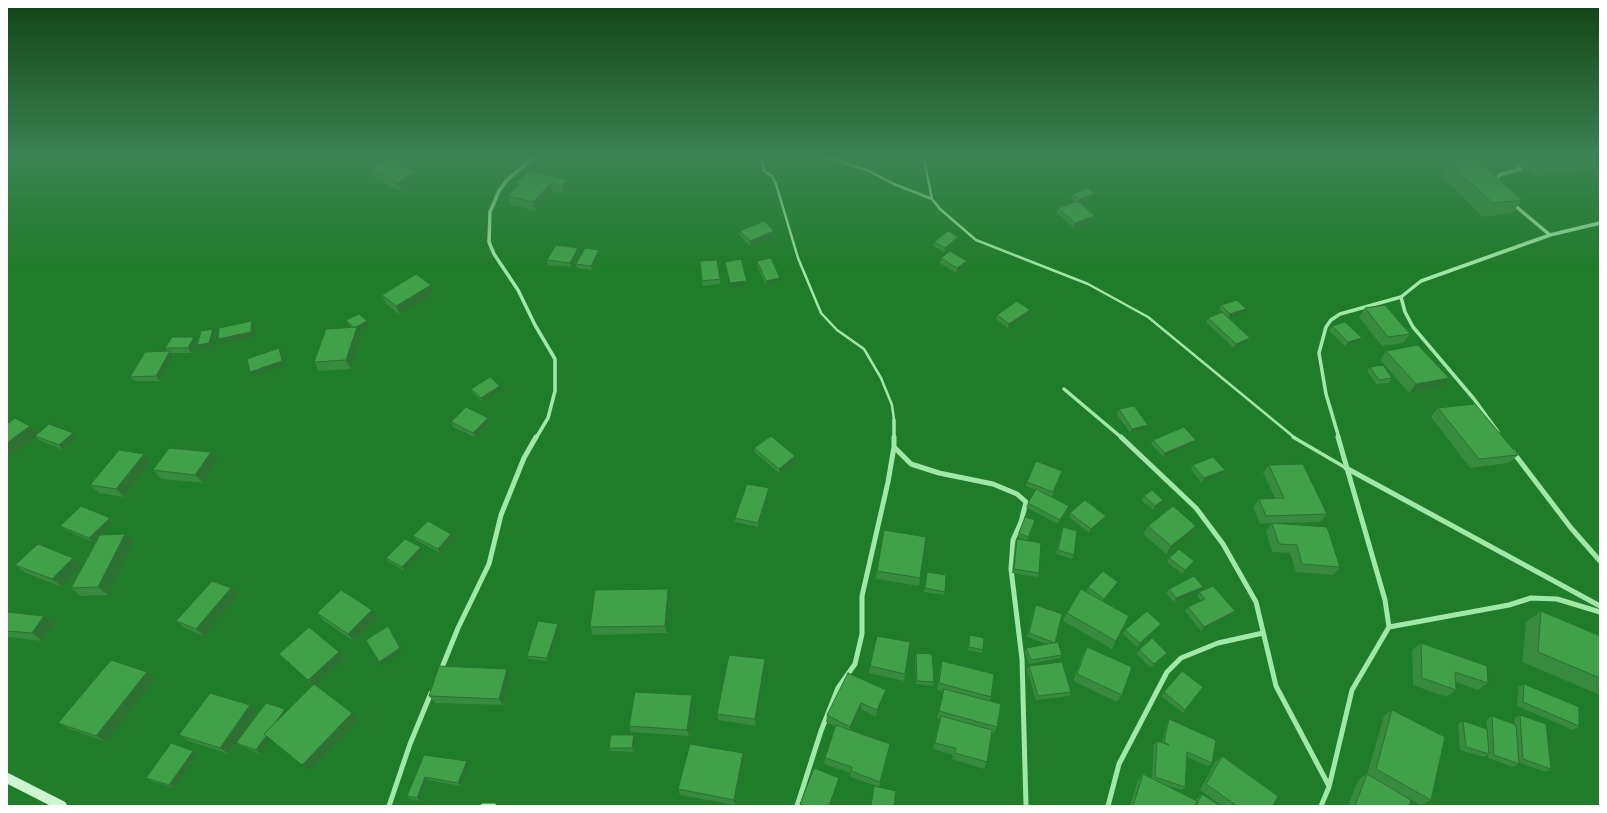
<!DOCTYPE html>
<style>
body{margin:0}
#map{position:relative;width:1607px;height:813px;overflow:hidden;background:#1f7c28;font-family:"Source Sans 3",sans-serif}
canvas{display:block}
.frame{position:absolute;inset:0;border:8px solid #fff;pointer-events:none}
</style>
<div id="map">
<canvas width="1607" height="813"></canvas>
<div class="frame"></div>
</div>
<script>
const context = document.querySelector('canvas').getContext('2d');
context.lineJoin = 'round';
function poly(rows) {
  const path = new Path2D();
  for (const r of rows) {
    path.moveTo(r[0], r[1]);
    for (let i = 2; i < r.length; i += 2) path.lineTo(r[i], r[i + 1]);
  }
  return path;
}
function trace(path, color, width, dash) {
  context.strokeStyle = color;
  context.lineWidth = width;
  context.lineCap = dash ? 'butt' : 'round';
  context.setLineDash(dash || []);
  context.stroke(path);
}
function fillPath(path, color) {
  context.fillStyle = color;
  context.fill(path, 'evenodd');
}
trace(poly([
 [762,159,764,171,772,176,776,184,798,258,821,313,837,330,864,349,881,378,892,405,894,420],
 [830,159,867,170,894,184,932,199],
 [924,159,932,199,940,209,976,240,1088,284,1148,317,1295,438]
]), '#a1e7a7', 2.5);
trace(poly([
 [1293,437,1346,468]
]), '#a1e7a7', 3.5);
trace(poly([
 [532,159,507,180,499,191,490,212,489,242,494,254,518,290,535,325,555,359,555,391,548,418,536,438],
 [1496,182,1499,175,1521,169,1513,159],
 [1513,204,1550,235],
 [1401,297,1405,312,1413,327,1474,399,1498,432],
 [1064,389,1122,438],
 [894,420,894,438],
 [1339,438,1326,394,1319,353,1326,327,1331,320,1340,314,1401,297,1421,281,1550,235,1600,223]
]), '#a1e7a7', 3.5);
trace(poly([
 [894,437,894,447,911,464,939,473,993,484,1017,494,1026,502,1021,522,1013,540,1011,569,1022,659,1026,806],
 [1121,437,1196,508,1223,544,1256,602,1276,686,1329,786],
 [1513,452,1571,528,1600,561],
 [1346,468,1600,606],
 [1389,627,1509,605,1531,598,1557,599,1600,612],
 [441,670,458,628,489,564,501,515,524,458,536,437],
 [389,806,410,744,431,693],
 [483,806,494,806],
 [797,806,821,731,838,688,855,664,862,634,862,596,888,482,894,447],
 [1108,806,1119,764,1167,672,1181,658,1218,643,1263,633],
 [1321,806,1329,787,1352,690,1389,627,1385,600,1338,437]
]), '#a1e7a7', 5);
trace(poly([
 [7,778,62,806]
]), '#ccf5d0', 10);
fillPath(poly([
 [416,159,452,159,441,168,417,161],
 [875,159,891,159,890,161],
 [1349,159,1387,159,1386,160,1360,167],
 [1439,159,1520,159,1515,166,1487,168,1522,200,1512,213,1483,217,1441,176,1447,166],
 [1522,159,1600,159,1600,168,1534,176,1519,163],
 [405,163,407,169,418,181,402,192,374,178,370,169],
 [568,180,570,189,565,194,553,192,536,211,511,205,508,196,517,187,516,183],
 [1072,194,1095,194,1093,198,1080,203,1094,220,1074,228,1057,213,1058,208,1075,202,1071,198],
 [740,231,774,231,774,236,750,246,740,236],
 [958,237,958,241,944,252,933,246,934,242],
 [578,248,579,252,571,267,548,265,547,260],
 [599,250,600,255,592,270,577,268,576,264],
 [941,258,967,261,966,266,956,273,940,263],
 [700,261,720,279,720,284,703,286],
 [757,261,780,282,766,285,757,266],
 [725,262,747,285,731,288,725,266],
 [431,285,434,294,400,315,386,304,382,295],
 [1221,305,1246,309,1244,314,1229,318,1250,338,1248,342,1234,348,1206,322,1208,318,1222,312,1219,309],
 [1365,308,1410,334,1403,343,1382,346,1359,317],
 [997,315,1029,315,1008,328,996,319],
 [346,320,367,321,370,326,360,331,362,336,351,369,319,371,314,362,351,327,349,325],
 [1332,326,1362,338,1359,342,1345,346,1329,331],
 [213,329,216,333,213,348,200,350,197,345,198,342,191,353,172,353,174,356,160,381,134,381,130,377,167,351,165,348,198,341],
 [1386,351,1442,387,1409,393,1380,360],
 [1370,367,1392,378,1389,383,1376,384,1367,371],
 [471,389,502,391,483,402,473,393],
 [1438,408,1518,455,1509,463,1470,468,1431,417],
 [1119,409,1148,425,1146,429,1130,433,1117,414],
 [488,418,490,422,475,437,453,427,451,422],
 [7,424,30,426,38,433,78,438,63,450,39,440,36,437,7,458],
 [1153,440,1193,444,1163,457,1151,444],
 [754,448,795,461,779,473,754,452],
 [211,452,219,461,203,483,161,479,153,470],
 [144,454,152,462,124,497,99,493,90,485],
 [1193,465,1225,470,1222,474,1202,483,1191,470],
 [1269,465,1327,514,1320,522,1274,523,1340,567,1333,575,1296,572,1290,553,1272,552,1266,531,1272,523,1260,524,1253,507,1259,499,1275,498,1263,473],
 [1062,471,1052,497,1047,495,1067,510,1058,524,1026,507,1028,503,1036,490,1026,486,1027,482],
 [769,488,769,492,758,527,735,522,735,518],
 [1144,496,1163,500,1160,504,1153,510,1141,500],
 [1070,513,1106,516,1104,520,1089,533,1069,517],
 [1025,517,1035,520,1027,541,1039,573,1037,577,1012,573,1015,543,1017,539,1025,540,1017,537],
 [110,518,114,522,100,535,125,534,134,542,108,595,81,596,71,588,99,536,93,542,65,530,60,526],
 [1148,526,1196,526,1191,534,1166,554,1143,534],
 [1063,527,1074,555,1072,559,1056,554,1061,532],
 [451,534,454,538,440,553,416,540,413,536],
 [421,547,423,551,405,571,389,562,386,558],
 [73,558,83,565,62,587,26,573,15,565],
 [1169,558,1194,561,1192,565,1182,574,1167,562],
 [877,571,920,578,919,586,876,579],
 [927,572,945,592,944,595,924,592],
 [1118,582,1116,586,1103,602,1116,641,1112,649,1063,621,1067,613,1092,596,1086,591,1088,587],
 [1169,589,1200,591,1174,602,1166,593],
 [1199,592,1235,611,1232,615,1201,631,1185,611,1188,607,1201,601,1197,596],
 [239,595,204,636,185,628,176,621],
 [670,597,667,633,593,635,590,627],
 [1036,605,1055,643,1062,655,1060,658,1029,664,1025,652,1026,648,1047,644,1027,637,1034,609],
 [1541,611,1600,636,1600,695,1522,662,1526,622],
 [7,612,44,616,55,624,42,641,7,637],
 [317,613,378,618,355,642,324,621],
 [560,628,548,661,529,659,527,656],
 [1159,628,1137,647,1123,634,1125,630],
 [970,635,983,650,982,653,968,650,969,639],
 [1421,643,1488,683,1478,690,1456,682,1456,690,1446,697,1413,685,1412,650],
 [1087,647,1122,695,1117,702,1073,681,1083,654],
 [1139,650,1165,656,1151,668,1136,654],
 [339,652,345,659,316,686,359,720,310,771,270,739,260,754,241,746,237,743,229,754,189,741,179,735,258,711,240,738,287,711,313,685,279,654],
 [916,653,934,682,933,686,916,684,915,657],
 [765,659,766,666,756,726,718,720,717,714],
 [942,661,991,697,989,701,997,727,994,733,992,733,987,762,984,769,952,759,953,755,933,749,940,719,937,718,943,692,937,690,940,668],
 [870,666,905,674,904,681,869,673],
 [1029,666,1071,692,1069,696,1036,700,1027,669],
 [1182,671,1203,687,1183,713,1161,696],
 [511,676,503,705,435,703,429,696],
 [157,678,107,742,70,729,58,723],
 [1524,684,1579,726,1573,730,1517,706,1518,687],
 [886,690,885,696,876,717,861,709,851,730,889,750,879,787,850,777,851,773,824,764,825,758,835,726,826,722,827,715],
 [694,702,689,736,631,732,629,726],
 [1392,710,1431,800,1421,805,1406,797,1409,806,1348,806,1358,780,1367,774,1384,716],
 [1520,715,1551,769,1545,772,1518,762,1519,764,1513,767,1488,758,1488,755,1484,757,1460,750,1458,724,1463,721,1487,729,1486,720,1492,716,1515,724,1514,718],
 [1169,719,1212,763,1208,766,1187,757,1185,787,1182,790,1165,785,1196,800,1202,794,1220,806,1130,806,1138,780,1143,774,1152,778,1154,744,1157,741,1162,743,1167,723],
 [634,735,636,738,634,752,610,751,609,748],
 [198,754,174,788,151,781,146,778],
 [424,755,467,761,470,765,461,786,428,780,420,801,410,799,407,796],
 [1222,756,1273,806,1222,806,1200,790,1215,762],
 [744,760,735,805,680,795,678,789]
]), '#378a3e');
fillPath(poly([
 [438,159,452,159,441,168],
 [1364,159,1387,159,1386,160,1360,167],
 [405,163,408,172,400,166],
 [415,172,418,181,402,192,398,183],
 [568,180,570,189,565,194,562,185],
 [551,183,553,192,536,211,533,202],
 [1095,194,1093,198,1077,204,1079,199],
 [1095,216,1094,220,1074,228,1075,223],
 [774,231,774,236,750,246,750,241],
 [958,237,958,241,944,252,945,248],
 [578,248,579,252,571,267,570,263],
 [599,250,600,255,592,270,591,266],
 [967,261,966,266,956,273,957,268],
 [780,278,780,282,766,285,766,281],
 [747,281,747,285,731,288,730,283],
 [431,285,434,294,400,315,396,306],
 [1246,309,1244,314,1228,319,1230,314],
 [1030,310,1029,315,1008,328,1009,324],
 [252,321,255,326,254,337,221,344,218,339],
 [367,321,370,326,360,331,362,336,351,369,346,360,354,328],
 [213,329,216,333,213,348,200,350,197,345],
 [194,337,198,342,191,353,188,348],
 [1250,338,1248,342,1234,348,1236,344],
 [1362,338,1359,342,1345,346,1348,342],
 [279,348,282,352,285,365,254,377,250,372],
 [170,351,174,356,160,381,156,376],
 [1449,378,1442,387,1409,393,1416,384],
 [500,386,502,391,483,402,481,398],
 [488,418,490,422,475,437,473,433],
 [1148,425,1146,429,1130,433,1132,429],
 [30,426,39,434,35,436,36,437,7,458,7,443],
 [73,433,78,438,63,450,59,445],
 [1196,440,1193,444,1163,457,1165,453],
 [211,452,219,461,203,483,195,475],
 [144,454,152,462,124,497,116,489],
 [795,456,795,461,779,473,779,469],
 [1225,470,1222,474,1202,483,1204,478],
 [769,488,769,492,758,527,758,523],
 [1163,500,1160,504,1153,510,1155,506],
 [1069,506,1067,510,1058,524,1060,520],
 [1106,516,1104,520,1089,533,1091,529],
 [110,518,114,522,93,542,89,538],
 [1196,526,1191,534,1166,554,1171,546],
 [125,534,134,542,108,595,98,587],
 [451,534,454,538,440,553,438,549],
 [421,547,423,551,405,571,402,567],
 [73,558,83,565,62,587,52,579],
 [1194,561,1192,565,1182,574,1185,570],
 [1118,582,1116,586,1102,603,1104,599],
 [1203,587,1200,591,1174,602,1176,598],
 [231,588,239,595,204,636,196,629],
 [668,589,670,597,667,633,665,626],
 [372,610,378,618,355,642,348,634],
 [1235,611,1232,615,1201,631,1204,627],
 [44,616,55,624,42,641,32,633],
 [558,624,560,628,548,661,547,658],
 [1161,624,1159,628,1137,647,1140,643],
 [388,626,391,630,403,651,382,666,379,662],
 [339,652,345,659,315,687,308,680],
 [1167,653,1165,656,1151,668,1154,664],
 [765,659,766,666,756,726,755,719],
 [507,669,511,676,503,705,499,699],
 [147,672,157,678,107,742,96,736],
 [886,690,885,696,876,717,877,710],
 [692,695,694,702,689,736,687,730],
 [861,703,861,709,849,733,850,727],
 [250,705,258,711,229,754,220,748],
 [285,709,289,713,260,754,256,750],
 [352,713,359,720,310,771,302,765],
 [634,735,636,738,634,752,632,748],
 [890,744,889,750,879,787,880,782],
 [193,751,198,754,174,788,169,785],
 [743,753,744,760,735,805,734,800],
 [467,761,470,765,461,786,458,783],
 [425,777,428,780,420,801,417,798],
 [839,778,839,781,830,806,829,806]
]), '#2d7132');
const building = poly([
 [387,159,395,159,405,163,400,166,415,172,398,183,370,169,387,159],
 [1538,159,1585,159,1544,163,1538,159],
 [1477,160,1522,200,1493,203,1449,163,1477,160],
 [528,171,568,180,562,185,551,183,533,202,508,196,520,184,516,183,528,171],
 [1088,188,1095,194,1079,199,1072,194,1088,188],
 [1078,201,1095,216,1075,223,1058,208,1078,201],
 [764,221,774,231,750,241,740,231,764,221],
 [948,231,958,237,945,248,934,242,948,231],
 [556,245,578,248,570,263,547,260,556,245],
 [585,248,599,250,591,266,576,264,585,248],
 [950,251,967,261,957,268,941,258,950,251],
 [771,258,780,278,766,281,757,261,771,258],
 [741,259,747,281,730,283,725,262,741,259],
 [717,260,720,279,702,281,700,261,717,260],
 [416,274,431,285,396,306,382,295,416,274],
 [1237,300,1246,309,1230,314,1221,305,1237,300],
 [1017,301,1030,310,1009,324,997,315,1017,301],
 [1385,305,1410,334,1388,337,1365,308,1385,305],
 [1222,312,1250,338,1236,344,1208,318,1222,312],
 [359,314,367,321,356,327,353,327,346,320,359,314],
 [252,321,251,332,218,339,219,328,252,321],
 [1345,322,1362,338,1348,342,1332,326,1345,322],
 [357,327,346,360,314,362,326,329,357,327],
 [213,329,209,343,197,345,201,331,213,329],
 [172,337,194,337,188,348,165,348,172,337],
 [1418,345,1449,378,1416,384,1386,351,1418,345],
 [279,348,282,361,250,372,247,359,279,348],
 [170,351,156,376,130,377,145,352,170,351],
 [1383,365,1392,378,1379,380,1370,367,1383,365],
 [490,377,500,386,481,398,471,389,490,377],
 [1475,404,1518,455,1479,459,1438,408,1475,404],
 [1134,406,1148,425,1132,429,1119,409,1134,406],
 [466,407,488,418,473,433,451,422,466,407],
 [15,418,30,426,7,443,7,424,15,418],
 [49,424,73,433,59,445,35,436,49,424],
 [1184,427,1196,440,1165,453,1153,440,1184,427],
 [771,436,795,456,779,469,754,448,771,436],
 [169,448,211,452,195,475,153,470,169,448],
 [119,450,144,454,116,489,90,485,119,450],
 [1213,457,1225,470,1204,478,1193,465,1213,457],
 [1036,461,1062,471,1053,492,1027,482,1036,461],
 [1303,464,1327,514,1266,516,1259,499,1284,498,1269,465,1303,464],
 [747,484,769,488,758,523,735,518,747,484],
 [1036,489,1069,506,1060,520,1028,503,1036,489],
 [1152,490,1163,500,1155,506,1144,496,1152,490],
 [1085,500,1106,516,1091,529,1070,513,1085,500],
 [81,506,110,518,89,538,60,526,81,506],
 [1173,506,1196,526,1171,546,1148,526,1173,506],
 [1025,517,1035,520,1028,537,1019,533,1025,517],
 [428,521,451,534,438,549,413,536,428,521],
 [1272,523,1327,527,1340,567,1302,564,1297,545,1279,544,1272,523],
 [1063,527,1077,531,1074,555,1058,550,1063,527],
 [884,530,926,537,920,578,877,571,884,530],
 [125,534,98,587,71,588,100,535,125,534],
 [405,539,421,547,402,567,386,558,405,539],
 [1017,539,1041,543,1039,573,1014,569,1017,539],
 [38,544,73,558,52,579,15,565,38,544],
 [1179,549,1194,561,1185,570,1169,558,1179,549],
 [1103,571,1118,582,1104,599,1088,587,1103,571],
 [927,572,946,575,945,592,925,588,927,572],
 [1194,576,1203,587,1176,598,1169,589,1194,576],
 [212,581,231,588,196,629,176,621,212,581],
 [1213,586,1235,611,1204,627,1188,607,1205,599,1199,592,1213,586],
 [668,589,665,626,590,627,595,590,668,589],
 [1081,589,1129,616,1116,641,1067,613,1081,589],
 [341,590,372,610,348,634,317,613,341,590],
 [1036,605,1062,614,1055,643,1029,633,1036,605],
 [1147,611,1161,624,1140,643,1125,630,1147,611],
 [1541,611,1600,636,1600,678,1538,652,1541,611],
 [7,612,44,616,32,633,7,631,7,612],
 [538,621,558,624,547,658,527,656,538,621],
 [388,626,400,648,379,662,366,640,388,626],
 [309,627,339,652,308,680,279,654,309,627],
 [970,635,984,638,983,650,969,647,970,635],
 [877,636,910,642,905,674,870,666,877,636],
 [1152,638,1167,653,1154,664,1139,650,1152,638],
 [1058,642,1062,655,1031,660,1026,648,1058,642],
 [1421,643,1487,666,1488,683,1455,672,1456,690,1422,678,1421,643],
 [1087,647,1132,667,1122,695,1077,674,1087,647],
 [916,653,932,654,934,682,917,681,916,653],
 [729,655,765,659,755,719,717,714,729,655],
 [111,660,147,672,96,736,58,723,111,660],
 [942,661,994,674,991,697,939,683,942,661],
 [1062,662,1071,692,1038,696,1029,666,1062,662],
 [439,666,507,669,499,699,429,696,439,666],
 [1182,671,1203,687,1185,710,1164,692,1182,671],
 [848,673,886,690,877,710,861,703,850,727,827,715,848,673],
 [314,684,352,713,302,765,264,734,314,684],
 [1524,684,1579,707,1579,726,1523,702,1524,684],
 [944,689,1001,704,997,727,939,711,944,689],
 [635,692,692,695,687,730,629,726,635,692],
 [210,693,250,705,220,748,179,735,210,693],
 [266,703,285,709,276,722,264,734,266,736,256,750,236,743,266,703],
 [1392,710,1445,737,1431,800,1376,769,1392,710],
 [1520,715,1546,724,1551,769,1523,759,1520,715],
 [941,716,992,730,987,762,955,753,956,748,935,743,941,716],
 [1492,716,1516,725,1519,764,1494,755,1492,716],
 [1169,719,1216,740,1212,763,1187,752,1185,787,1155,777,1157,741,1169,745,1164,742,1169,719],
 [1463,721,1487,729,1489,754,1466,747,1463,721],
 [836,725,890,744,880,782,851,771,852,767,825,758,836,725],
 [611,735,634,735,632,748,609,748,611,735],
 [171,743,193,751,169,785,146,778,171,743],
 [690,744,743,753,734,800,678,789,690,744],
 [424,755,467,761,458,783,425,777,417,798,407,796,424,755],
 [1222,756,1278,796,1273,806,1237,806,1206,784,1222,756],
 [814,768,839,778,829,806,806,806,800,804,814,768],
 [1143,774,1197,801,1195,806,1133,806,1143,774],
 [1367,774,1411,800,1409,806,1355,806,1367,774],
 [874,786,896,791,894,806,871,806,874,786],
 [1202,794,1220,806,1196,806,1202,794]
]);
fillPath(building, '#40a148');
trace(building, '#2d7132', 1);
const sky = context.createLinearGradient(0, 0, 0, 272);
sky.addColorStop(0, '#114416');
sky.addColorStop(0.58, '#3c8353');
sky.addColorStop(1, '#3c835300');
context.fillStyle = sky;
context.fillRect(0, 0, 1607, 272);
</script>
